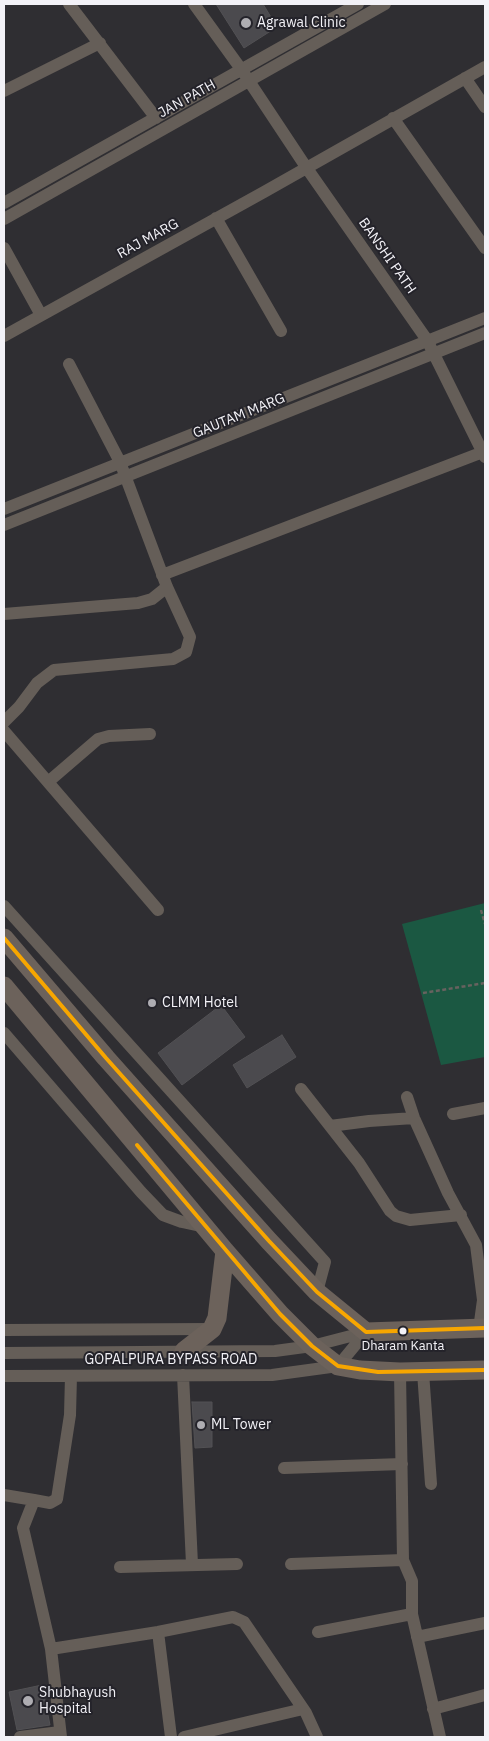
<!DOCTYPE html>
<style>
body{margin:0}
#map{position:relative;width:489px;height:1741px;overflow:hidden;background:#2f2e32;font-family:"IBM Plex Sans",sans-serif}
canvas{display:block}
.frame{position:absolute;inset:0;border:5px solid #f3f2f7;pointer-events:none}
</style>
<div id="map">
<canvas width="489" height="1741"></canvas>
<div class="frame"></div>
</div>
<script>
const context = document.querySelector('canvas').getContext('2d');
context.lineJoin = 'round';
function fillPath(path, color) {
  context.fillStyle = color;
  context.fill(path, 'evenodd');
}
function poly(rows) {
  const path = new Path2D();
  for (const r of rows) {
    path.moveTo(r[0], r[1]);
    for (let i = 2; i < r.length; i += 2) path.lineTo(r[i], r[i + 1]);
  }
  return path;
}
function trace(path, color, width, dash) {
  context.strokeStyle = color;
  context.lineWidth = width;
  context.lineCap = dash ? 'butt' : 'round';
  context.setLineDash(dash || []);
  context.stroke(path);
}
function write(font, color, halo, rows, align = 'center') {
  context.font = font + ' "IBM Plex Sans",sans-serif';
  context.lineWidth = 4;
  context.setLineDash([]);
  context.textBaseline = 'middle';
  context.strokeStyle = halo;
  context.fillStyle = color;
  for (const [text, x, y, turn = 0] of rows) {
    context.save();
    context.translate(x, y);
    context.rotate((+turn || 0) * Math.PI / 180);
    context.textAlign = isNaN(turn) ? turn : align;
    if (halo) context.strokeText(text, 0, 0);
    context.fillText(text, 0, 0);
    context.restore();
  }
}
fillPath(poly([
 [485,903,485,1057,441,1065,402,924]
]), '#1b5842');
const building = poly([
 [216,4,263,4,277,27,244,48,216,4],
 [221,1005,245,1037,182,1085,158,1053,221,1005],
 [282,1035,296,1057,247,1088,233,1065,282,1035],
 [192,1402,212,1402,212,1447,195,1448,192,1402],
 [42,1685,50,1725,17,1730,9,1692,42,1685]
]);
fillPath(building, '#4b4a4e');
trace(building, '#525154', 1);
trace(poly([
 [481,910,485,924],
 [423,993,485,983]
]), '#67625f', 2.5, [4, 2.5]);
trace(poly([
 [69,4,156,118],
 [194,4,241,69,306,167,427,340,485,457],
 [465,78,485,107],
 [4,91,100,43],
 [393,118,485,248],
 [4,203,358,4],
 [216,218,281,331],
 [4,219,385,4],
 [4,248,41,315],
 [4,336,264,192,485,67],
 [4,509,485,318],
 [4,525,485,333],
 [162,575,483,452],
 [4,614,138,603,152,599,167,587],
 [4,722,19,707,37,683,54,670,173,659,186,652,190,637,167,587,120,462,69,364],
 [4,731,158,910],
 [48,782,98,739,109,736,150,734],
 [4,906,325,1262,317,1292],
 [4,1033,141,1192,163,1215,182,1222,205,1227],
 [301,1089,359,1163,390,1211,396,1216,410,1220,461,1215],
 [407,1097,414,1118,448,1193,476,1245,483,1300,479,1329],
 [453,1114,485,1108],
 [330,1126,369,1121,414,1118],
 [4,1330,212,1329],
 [4,1353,275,1351,312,1346,366,1332],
 [400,1372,403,1560,412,1581,412,1614,440,1737],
 [423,1372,431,1484],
 [183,1375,192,1564],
 [4,1376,272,1375,338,1366,366,1332],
 [284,1468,402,1464],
 [4,1495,34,1500],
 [291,1564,403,1560],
 [120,1567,237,1564],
 [158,1632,171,1737],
 [318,1632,412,1614],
 [417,1637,485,1623],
 [51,1649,158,1632,233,1617,244,1622,306,1713,317,1737],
 [433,1709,485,1695],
 [20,1737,60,1732],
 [61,1737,51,1649,23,1528,34,1500,50,1503,57,1499,70,1415,71,1376],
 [184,1737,303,1709]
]), '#655e58', 12);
trace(poly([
 [4,938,106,1058,269,1241,317,1292,366,1332,485,1328],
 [4,986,225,1251,280,1314,312,1346,338,1366,360,1370,400,1372,485,1370],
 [184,1351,212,1329,217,1318,225,1251]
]), '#6c625b', 19);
trace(poly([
 [4,938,106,1058,269,1241,317,1292,366,1332,485,1328],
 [137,1145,280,1314,312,1346,338,1366,378,1372,485,1370]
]), '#f7a600', 4);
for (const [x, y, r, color] of [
 [246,23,6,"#aeadb2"],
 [152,1003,5,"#aeadb2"],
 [403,1331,4.5,"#f3f2f7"],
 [201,1425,5,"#aeadb2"],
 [28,1701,6,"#aeadb2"]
]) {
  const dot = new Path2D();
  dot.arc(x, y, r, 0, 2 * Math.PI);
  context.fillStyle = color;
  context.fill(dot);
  trace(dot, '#24232a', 2);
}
write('13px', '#f3f2f7', '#24232a', [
 ["Dharam Kanta",403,1346]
]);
write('14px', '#f3f2f7', '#24232a', [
 ["Agrawal Clinic",257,23],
 ["CLMM Hotel",162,1003],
 ["ML Tower",211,1425],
 ["Shubhayush",39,1693],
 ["Hospital",39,1709]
], 'left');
write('14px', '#f3f2f7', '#24232a', [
 ["JAN PATH",187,99,-29],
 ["RAJ MARG",148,239,-29],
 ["BANSHI PATH",387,256,55],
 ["GAUTAM MARG",239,416,-22],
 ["GOPALPURA BYPASS ROAD",171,1360]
]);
</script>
